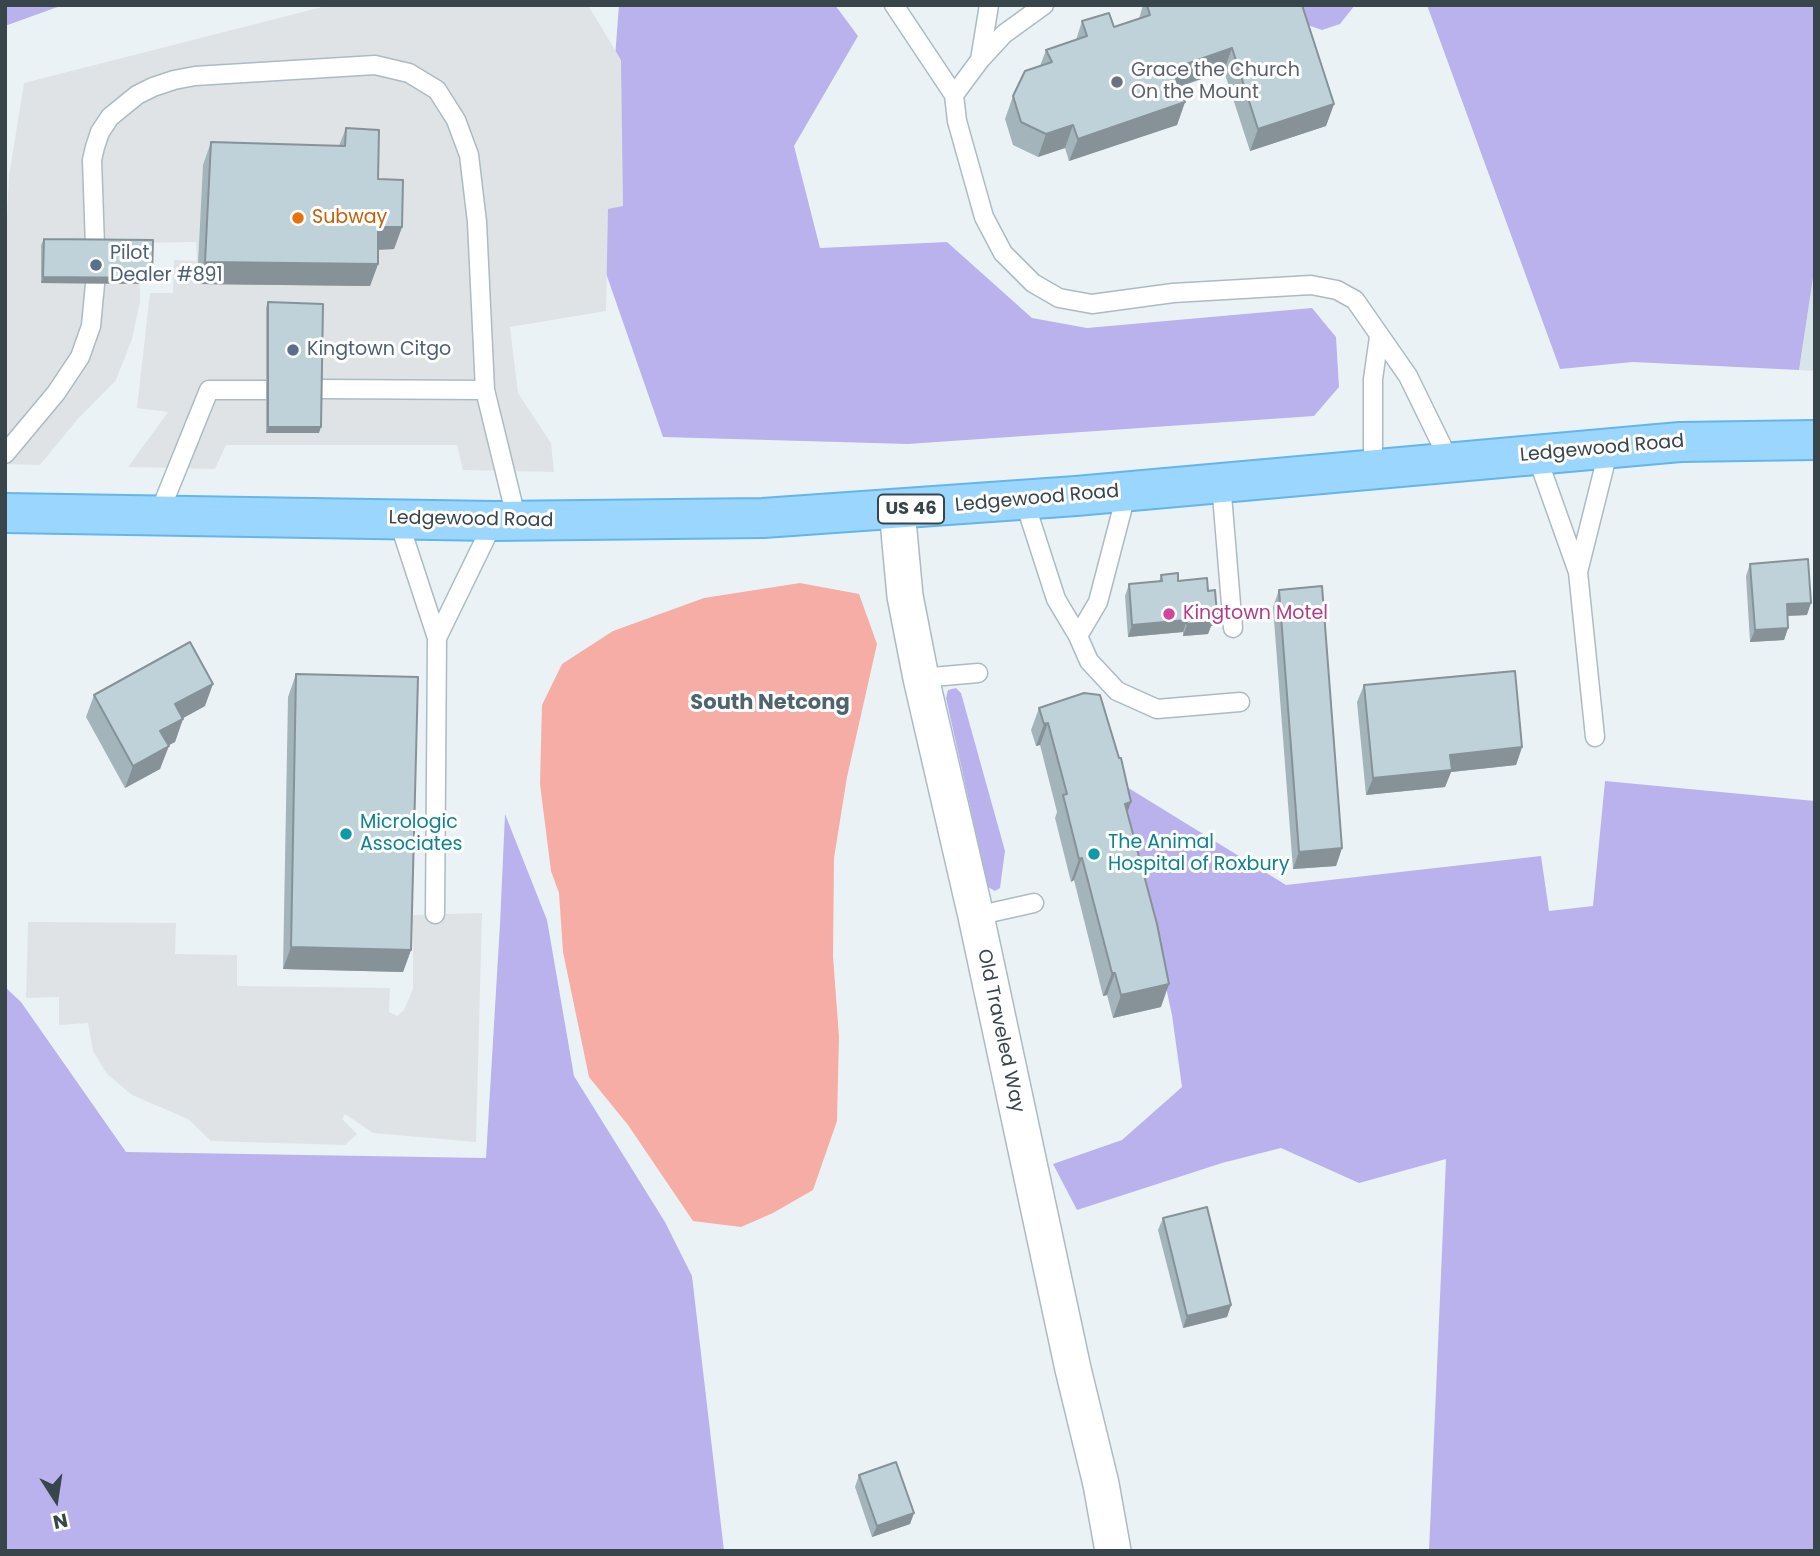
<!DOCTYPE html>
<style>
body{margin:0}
#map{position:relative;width:1820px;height:1556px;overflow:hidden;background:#ebf2f6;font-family:Poppins,sans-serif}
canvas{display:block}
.frame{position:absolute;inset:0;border:7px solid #38454b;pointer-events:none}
.north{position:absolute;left:21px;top:1465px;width:70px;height:70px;-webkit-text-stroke:5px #fff;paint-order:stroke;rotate:168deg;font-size:19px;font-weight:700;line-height:28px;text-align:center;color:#38454b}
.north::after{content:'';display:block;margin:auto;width:24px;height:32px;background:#38454b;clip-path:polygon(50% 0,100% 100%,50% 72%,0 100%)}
</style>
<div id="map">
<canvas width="1820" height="1556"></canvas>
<div class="frame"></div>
<div class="north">N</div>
</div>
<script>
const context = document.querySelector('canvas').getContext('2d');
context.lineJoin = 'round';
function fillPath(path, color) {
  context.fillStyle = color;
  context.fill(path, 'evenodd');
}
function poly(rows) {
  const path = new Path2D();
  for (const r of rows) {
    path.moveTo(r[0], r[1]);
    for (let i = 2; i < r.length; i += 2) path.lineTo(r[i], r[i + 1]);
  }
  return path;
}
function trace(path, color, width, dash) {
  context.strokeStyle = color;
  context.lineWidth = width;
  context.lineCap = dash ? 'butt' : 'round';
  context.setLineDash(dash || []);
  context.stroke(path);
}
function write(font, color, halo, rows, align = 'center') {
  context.font = font + ' Poppins,sans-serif';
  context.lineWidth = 6;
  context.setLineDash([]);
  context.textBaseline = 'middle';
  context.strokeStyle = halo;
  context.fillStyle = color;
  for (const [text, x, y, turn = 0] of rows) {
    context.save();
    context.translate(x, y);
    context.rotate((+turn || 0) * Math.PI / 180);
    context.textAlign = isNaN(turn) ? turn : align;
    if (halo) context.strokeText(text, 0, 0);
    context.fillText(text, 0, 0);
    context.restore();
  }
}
fillPath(poly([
 [1815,265,1815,371,1799,370]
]), '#d8e4ea');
fillPath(poly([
 [5,5,63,5,5,26],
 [619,5,835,5,858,36,794,146,820,248,947,242,1032,318,1087,328,1312,308,1336,337,1339,387,1314,416,908,444,663,437,600,256],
 [1294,5,1355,5,1340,24,1322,30,1299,22],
 [1427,5,1815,5,1815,265,1799,370,1633,362,1560,369],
 [956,688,961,693,1005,851,1000,888,995,891,988,887,946,698,948,690],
 [1605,781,1815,801,1815,1551,1429,1551,1446,1159,1359,1183,1281,1148,1222,1163,1077,1210,1053,1164,1122,1140,1182,1087,1172,1015,1122,784,1286,885,1541,856,1549,911,1593,906],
 [505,814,547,920,574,1076,665,1222,692,1276,724,1551,5,1551,5,987,21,1002,126,1152,486,1158,500,924]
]), '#bab2ec');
fillPath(poly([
 [330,5,588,5,621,60,623,206,608,209,606,311,510,327,518,393,551,443,554,472,463,470,457,445,226,445,215,469,128,467,168,412,137,408,150,293,173,293,174,260,197,261,196,242,139,243,140,302,132,339,116,380,77,420,40,465,5,464,5,260,9,176,24,83],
 [482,913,476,1142,373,1133,345,1114,342,1119,357,1134,345,1145,211,1141,188,1119,132,1095,107,1074,93,1051,88,1023,59,1025,59,997,26,998,28,922,176,923,175,954,237,955,237,986,390,988,389,1012,397,1016,404,1010,413,989,413,915]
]), '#dfe3e5');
fillPath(poly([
 [800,583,859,594,877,644,847,777,834,858,833,956,839,1037,837,1121,813,1190,773,1213,741,1227,693,1221,628,1125,589,1077,563,952,559,893,551,871,540,784,542,705,562,664,613,631,704,598]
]), '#f5ada5');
const service = poly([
 [894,5,954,95,957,121,984,217,1003,253,1033,283,1059,298,1092,304,1173,293,1311,285,1337,290,1355,300,1408,376,1450,462],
 [980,60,989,5],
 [954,95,980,60,1004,34,1044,5],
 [95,246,92,160,95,147,100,132,110,117,137,95,153,87,174,80,195,76,375,65,409,73,437,90,456,120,469,155,477,222,485,390],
 [320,389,485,390,517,521],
 [5,454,56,393,80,357,91,326,95,284],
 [1536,454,1578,572,1609,448],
 [1373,469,1373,379,1379,337],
 [1221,483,1233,628],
 [1024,500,1056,599,1078,636,1089,661,1117,691,1157,709,1240,702],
 [158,516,209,390,267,390],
 [398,519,437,638,494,521],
 [1578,572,1595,737],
 [1078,636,1098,602,1127,491],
 [921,678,978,673],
 [435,914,437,638],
 [976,916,1034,903]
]);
const minor = poly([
 [897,510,905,596,921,678,976,916,1073,1369,1101,1484,1113,1551]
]);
const primary = poly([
 [5,513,494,521,763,518,1076,496,1680,442,1815,440]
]);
trace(service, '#acbbc3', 21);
trace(minor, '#acbbc3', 38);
trace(primary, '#63b6ec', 42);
trace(service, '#fff', 18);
trace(minor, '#fff', 35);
trace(primary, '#9bd6ff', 38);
fillPath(poly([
 [1143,5,1302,5,1334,104,1326,126,1250,151,1224,71,1179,87,1185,102,1177,125,1069,161,1065,148,1038,157,1013,145,1005,119,1013,96,1040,66,1046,50,1076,40,1082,21,1114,27,1139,19],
 [346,128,378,179,402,227,394,249,378,250,378,264,370,286,197,284,203,165,211,142,339,146],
 [44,239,152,278,150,284,41,283,41,245],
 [268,302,319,433,266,433,266,308],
 [1750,564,1807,615,1788,616,1788,628,1784,640,1750,642,1746,576],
 [1161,575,1178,581,1213,626,1211,626,1208,634,1183,636,1183,632,1128,637,1125,596,1129,584,1159,582],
 [1279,590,1342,848,1336,866,1293,869,1273,607],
 [296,674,411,950,403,972,283,969,288,697],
 [1364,685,1522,747,1516,765,1451,772,1445,787,1366,795,1357,702],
 [94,695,205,706,183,718,175,742,168,745,160,769,125,788,86,717],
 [1039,708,1131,802,1127,813,1161,1007,1113,1018,1107,995,1103,996,1074,880,1071,882,1055,818,1057,812,1040,745,1036,746,1031,730],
 [1163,1218,1231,1305,1227,1317,1183,1328,1158,1230],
 [859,1475,914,1513,910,1524,872,1537,855,1487]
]), '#a4b4bb');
fillPath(poly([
 [1232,48,1224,71,1163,92,1172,69],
 [1185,102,1177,125,1069,161,1078,139],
 [1334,104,1326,126,1250,151,1258,129],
 [1073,125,1065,148,1038,157,1046,134],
 [378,227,402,227,394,249,370,250],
 [205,262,378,264,370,286,197,284],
 [43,277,152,278,150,284,41,283],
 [268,427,321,427,319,433,266,433],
 [1811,603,1807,615,1783,616,1787,604],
 [1217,614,1213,626,1211,626,1208,634,1183,636,1187,624,1211,615],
 [1187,620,1183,632,1128,637,1132,625],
 [1788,628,1784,640,1750,642,1755,630],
 [213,684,205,706,167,727,175,704],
 [183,719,175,742,152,754,160,731],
 [1048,723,1040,745,1036,746,1044,724],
 [169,746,160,769,125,788,133,766],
 [1522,747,1516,765,1451,772,1445,787,1366,795,1373,778,1450,755],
 [1131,802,1123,825,1125,804],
 [1342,848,1336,866,1293,869,1299,852],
 [1082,858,1074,880,1071,882,1079,859],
 [291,947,411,950,403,972,283,969],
 [1112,973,1115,973,1107,995,1103,996],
 [1169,984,1161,1007,1113,1018,1121,995],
 [1231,1305,1227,1317,1183,1328,1187,1316],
 [914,1513,910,1524,872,1537,877,1526]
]), '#869298');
const building = poly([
 [1147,5,1302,5,1334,104,1258,129,1232,48,1172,69,1185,102,1078,139,1073,125,1046,134,1021,122,1013,96,1025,71,1052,62,1046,50,1087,36,1082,21,1109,13,1114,27,1150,15,1147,5],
 [346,128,379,130,378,179,403,180,402,227,378,227,378,264,205,262,211,142,345,146,346,128],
 [44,239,153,240,152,278,43,277,44,239],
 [268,302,323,304,321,427,268,427,268,302],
 [1808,559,1811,603,1787,604,1788,628,1755,630,1750,564,1808,559],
 [1178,573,1178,581,1207,578,1208,591,1215,590,1217,614,1211,615,1212,622,1187,624,1187,620,1132,625,1129,584,1162,581,1161,575,1178,573],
 [1322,586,1342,848,1299,852,1279,590,1322,586],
 [190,642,213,684,175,704,183,719,160,731,169,746,133,766,94,695,190,642],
 [1515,671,1522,747,1450,755,1452,770,1373,778,1364,685,1515,671],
 [296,674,418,677,411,950,291,947,296,674],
 [1084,693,1100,695,1119,758,1121,758,1131,802,1125,804,1157,924,1169,984,1121,995,1115,973,1112,973,1082,858,1079,859,1063,795,1067,794,1048,723,1044,724,1039,708,1084,693],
 [1207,1207,1231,1305,1187,1316,1163,1218,1207,1207],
 [896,1462,914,1513,877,1526,859,1475,896,1462]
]);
fillPath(building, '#bfd1d9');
trace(building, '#869298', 2);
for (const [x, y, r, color] of [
 [1117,82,7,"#6b7280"],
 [298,218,7,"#e8710a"],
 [96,265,7,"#5c6f8a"],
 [293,350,7,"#5c6f8a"],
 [1169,614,7,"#d1479c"],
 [346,834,7,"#0f9aa8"],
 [1094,854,7,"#0f9aa8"]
]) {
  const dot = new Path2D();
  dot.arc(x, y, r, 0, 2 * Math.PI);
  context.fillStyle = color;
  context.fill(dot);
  trace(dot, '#fff', 2.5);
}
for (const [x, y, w] of [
 [911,509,66]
]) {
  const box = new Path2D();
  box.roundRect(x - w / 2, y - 14.5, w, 29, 5);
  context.fillStyle = '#fff';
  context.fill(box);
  trace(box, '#38454b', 2);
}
write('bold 18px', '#38454b', null, [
 ["US 46",911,509]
]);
write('19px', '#5b616d', '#fff', [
 ["Grace the Church",1131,71],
 ["On the Mount",1131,93]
], 'left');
write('19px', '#c56008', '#fff', [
 ["Subway",312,218]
], 'left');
write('19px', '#4e5e75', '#fff', [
 ["Pilot",110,254],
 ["Dealer #891",110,276],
 ["Kingtown Citgo",307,350]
], 'left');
write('19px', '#38454b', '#fff', [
 ["Ledgewood Road",1602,449,-5],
 ["Ledgewood Road",1037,499,-5],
 ["Ledgewood Road",471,520,1],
 ["Old Traveled Way",1000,1031,78]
]);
write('19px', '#b23c85', '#fff', [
 ["Kingtown Motel",1183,614]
], 'left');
write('19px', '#0d838f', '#fff', [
 ["Micrologic",360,823],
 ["Associates",360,845],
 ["The Animal",1108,843],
 ["Hospital of Roxbury",1108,865]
], 'left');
write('bold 21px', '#4e656f', '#fff', [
 ["South Netcong",770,704]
]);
</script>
